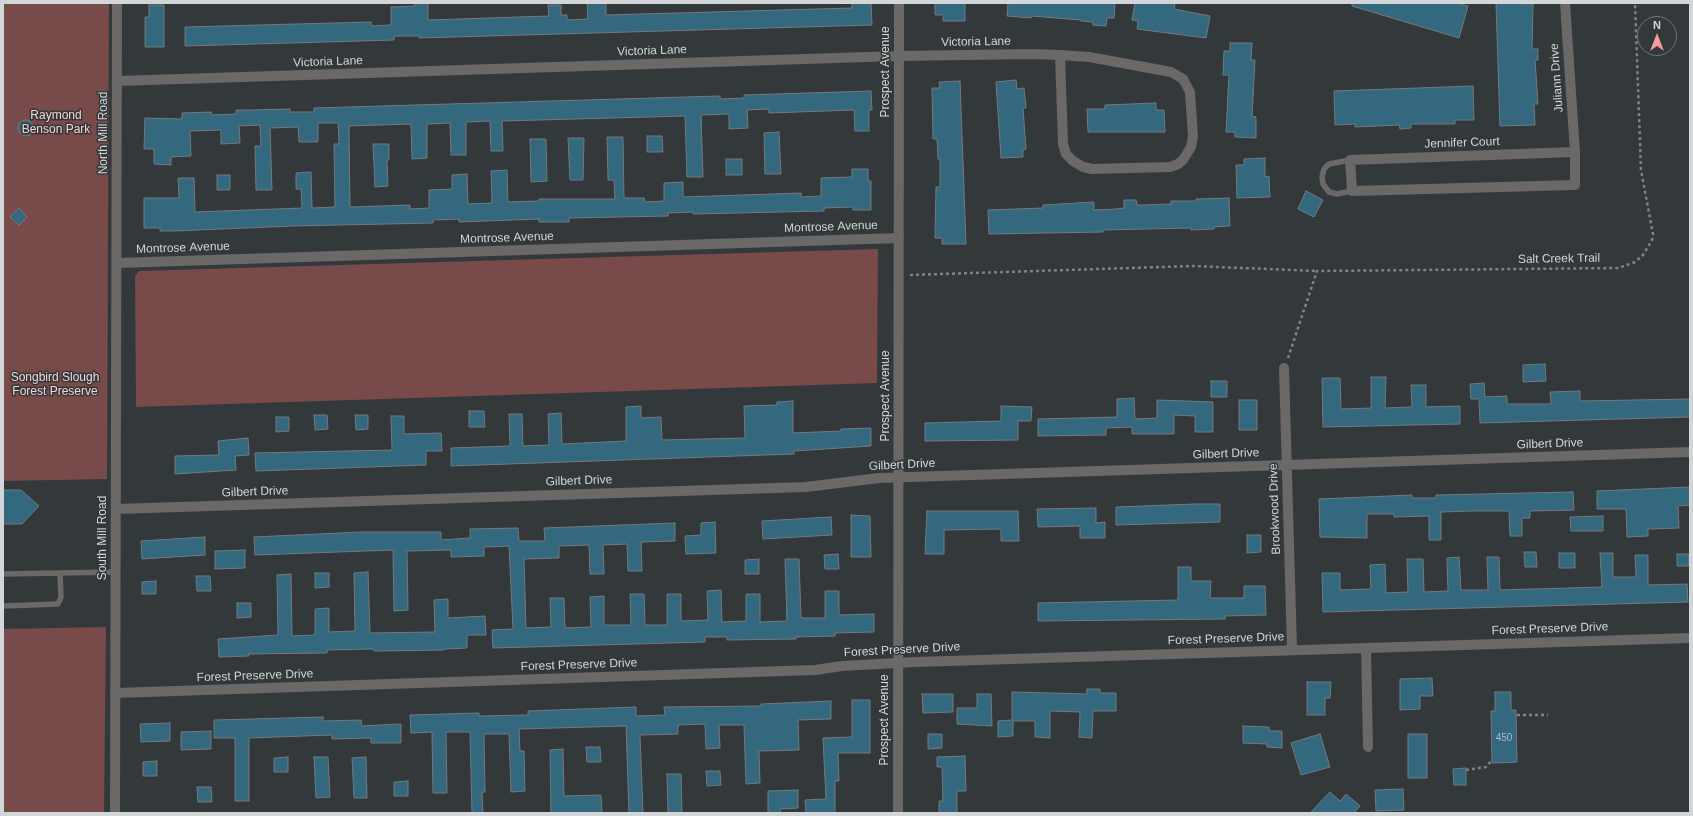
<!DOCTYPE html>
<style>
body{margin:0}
#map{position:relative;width:1693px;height:816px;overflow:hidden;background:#33383a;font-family:Arial,sans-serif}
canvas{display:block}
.frame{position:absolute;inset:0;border:4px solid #d3d6d8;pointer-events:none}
.north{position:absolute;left:1637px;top:16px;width:40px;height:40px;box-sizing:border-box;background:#33383a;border:1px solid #737779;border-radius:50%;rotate:0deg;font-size:11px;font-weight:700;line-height:16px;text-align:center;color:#d3d6d8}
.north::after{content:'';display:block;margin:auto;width:14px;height:18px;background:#f59b9b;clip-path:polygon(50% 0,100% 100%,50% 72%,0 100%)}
</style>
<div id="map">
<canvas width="1693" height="816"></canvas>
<div class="frame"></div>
<div class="north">N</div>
</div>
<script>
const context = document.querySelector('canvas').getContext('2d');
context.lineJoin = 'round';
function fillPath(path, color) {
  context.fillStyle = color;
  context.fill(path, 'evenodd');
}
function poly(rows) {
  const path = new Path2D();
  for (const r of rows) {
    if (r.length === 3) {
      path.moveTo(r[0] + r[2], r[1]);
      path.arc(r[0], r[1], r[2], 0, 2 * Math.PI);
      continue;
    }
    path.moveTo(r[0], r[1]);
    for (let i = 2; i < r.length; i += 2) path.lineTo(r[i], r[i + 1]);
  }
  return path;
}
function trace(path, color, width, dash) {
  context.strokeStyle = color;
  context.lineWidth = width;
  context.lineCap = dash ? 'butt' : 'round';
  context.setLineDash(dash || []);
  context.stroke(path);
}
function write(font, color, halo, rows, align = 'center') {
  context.font = font + ' Arial,sans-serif';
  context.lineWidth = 3;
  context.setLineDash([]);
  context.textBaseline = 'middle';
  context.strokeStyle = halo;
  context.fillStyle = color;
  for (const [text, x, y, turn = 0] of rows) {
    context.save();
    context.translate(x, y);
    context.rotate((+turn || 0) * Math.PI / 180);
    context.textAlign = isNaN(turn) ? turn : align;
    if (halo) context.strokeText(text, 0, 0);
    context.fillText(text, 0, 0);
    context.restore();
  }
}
fillPath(poly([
 [3,3,109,3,107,479,3,481],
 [878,249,877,383,136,407,135,276,139,271],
 [106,627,104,813,3,813,3,629]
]), '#784a4a');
const building = poly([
 [415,3,428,3,428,20,549,16,548,5,561,5,561,15,567,15,567,20,588,19,587,3,606,3,606,15,852,8,852,3,871,3,872,25,419,38,419,36,394,36,394,40,185,46,185,27,371,22,372,26,391,25,391,7,415,6,415,3],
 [935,3,965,3,965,21,943,21,943,15,935,15,935,3],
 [1008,3,1115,3,1114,18,1107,18,1106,26,1093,25,1093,22,1081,21,1081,20,1031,16,1031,18,1007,16,1008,3],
 [1135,3,1170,3,1175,4,1174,9,1210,16,1206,38,1137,29,1138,21,1132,20,1135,3],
 [1352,3,1457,3,1468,6,1459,38,1352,6,1352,3],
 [1496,3,1533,4,1532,49,1538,49,1538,60,1535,60,1538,104,1534,104,1535,125,1500,126,1496,3],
 [149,5,164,5,164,47,145,47,145,17,149,17,149,5],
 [1230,43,1252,43,1251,60,1255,60,1252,116,1256,117,1256,138,1235,137,1235,132,1226,132,1229,75,1223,75,1224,51,1230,51,1230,43],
 [1016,80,1017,89,1024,88,1026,108,1023,108,1026,149,1023,150,1023,157,1001,158,996,82,1016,80],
 [960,81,966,244,942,244,942,238,935,238,936,187,940,187,940,159,938,159,937,139,933,139,932,88,940,88,939,82,960,81],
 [1473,86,1474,120,1455,120,1455,124,1411,124,1411,128,1400,129,1399,125,1355,127,1355,124,1335,125,1334,91,1473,86],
 [871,91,872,110,869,110,869,131,855,131,854,110,769,113,769,109,747,110,748,128,729,129,729,114,701,115,703,177,687,177,685,116,502,121,503,151,491,151,490,121,466,122,466,155,451,155,450,123,427,124,427,158,412,159,411,124,349,126,350,207,410,205,410,209,429,208,429,190,452,189,452,175,467,174,468,204,492,203,491,171,507,170,508,202,539,201,539,199,615,199,614,180,608,180,607,137,623,137,624,198,644,198,645,202,664,201,664,183,683,182,683,197,801,193,801,197,821,196,821,178,852,177,852,169,868,169,868,181,871,181,871,210,853,210,853,207,824,208,824,211,693,214,693,212,668,213,668,216,569,218,569,222,539,222,539,219,459,222,459,219,433,220,433,223,293,226,174,231,160,231,160,228,144,228,144,198,179,198,178,178,194,178,195,212,302,208,301,189,296,189,296,173,311,172,312,208,335,207,334,144,339,144,338,123,318,123,318,142,299,142,298,127,270,128,272,190,256,190,255,146,261,146,260,125,239,126,240,143,221,144,221,130,190,131,191,156,171,157,171,165,154,164,154,149,144,149,145,118,182,119,182,113,211,112,212,115,236,114,236,110,250,110,290,109,290,112,314,112,314,108,720,96,720,99,744,98,744,95,871,91],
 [1156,103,1156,110,1164,110,1165,132,1088,132,1087,109,1105,109,1105,105,1156,103],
 [26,128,8],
 [779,132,781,174,765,174,764,133,779,132],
 [647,136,662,136,663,152,647,152,647,136],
 [568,138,584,138,583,180,570,180,568,138],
 [530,139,546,139,547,181,531,182,530,139],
 [373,144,389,144,389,160,387,160,388,186,375,187,373,144],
 [1265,158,1265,177,1269,176,1270,197,1237,198,1236,165,1244,165,1244,159,1265,158],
 [726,159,742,159,742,175,726,175,726,159],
 [217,175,230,175,230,190,217,190,217,175],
 [1306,191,1323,200,1314,217,1298,209,1306,191],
 [1229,198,1230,226,1214,227,1214,229,1191,230,1191,228,1103,230,1103,232,989,234,988,210,1043,208,1043,205,1094,202,1094,210,1116,209,1124,208,1124,200,1136,200,1137,205,1144,205,1171,204,1171,201,1196,201,1196,199,1229,198],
 [19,208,27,217,19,225,10,217,19,208],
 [1545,364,1546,381,1523,382,1523,365,1545,364],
 [1371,377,1386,377,1385,408,1412,407,1411,385,1426,385,1426,407,1460,406,1460,424,1323,427,1322,378,1340,378,1341,409,1371,408,1371,377],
 [1211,381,1227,381,1227,397,1211,397,1211,381],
 [1484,383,1485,397,1507,396,1507,404,1551,404,1550,392,1580,391,1580,401,1690,399,1690,417,1480,423,1479,399,1471,399,1470,384,1484,383],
 [1134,398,1135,419,1157,418,1157,400,1213,402,1213,432,1195,432,1195,416,1174,415,1174,434,1132,434,1132,427,1106,428,1106,435,1038,436,1038,419,1117,417,1117,399,1134,398],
 [1239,400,1257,400,1257,430,1239,430,1239,400],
 [793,401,793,433,841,431,841,429,871,428,871,446,794,451,794,454,451,466,451,448,510,446,509,414,522,414,523,446,549,445,548,414,561,413,562,444,626,441,626,407,641,406,641,418,661,417,662,440,745,438,744,406,777,405,777,402,793,401],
 [1001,406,1032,407,1031,421,1018,421,1018,440,925,441,925,423,1001,421,1001,406],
 [469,411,484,411,485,427,469,427,469,411],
 [314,415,327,415,328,429,315,430,314,415],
 [355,415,368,415,368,429,356,430,355,415],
 [391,416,404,416,404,434,441,433,442,451,426,451,426,465,256,471,255,453,392,450,391,416],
 [276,417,289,417,289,431,276,432,276,417],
 [248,438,249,455,235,456,236,470,175,474,175,456,219,455,218,441,248,438],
 [1690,487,1690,505,1678,506,1679,528,1648,529,1648,536,1627,537,1626,509,1597,509,1597,491,1690,487],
 [3,490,21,490,39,506,22,524,3,524,3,490],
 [1573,492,1574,510,1530,511,1530,518,1522,518,1522,536,1510,536,1509,511,1471,511,1441,512,1441,540,1429,540,1429,516,1394,517,1394,514,1367,514,1367,538,1320,537,1319,499,1412,495,1412,498,1436,498,1436,495,1573,492],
 [1195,504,1220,504,1220,522,1116,525,1116,507,1195,504],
 [1096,508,1096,523,1105,522,1105,538,1080,538,1080,526,1038,527,1037,509,1096,508],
 [927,511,1018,511,1019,541,1001,541,1001,529,944,530,944,554,925,554,927,511],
 [851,515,870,516,871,557,851,557,851,515],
 [1603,516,1603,531,1571,531,1570,517,1603,516],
 [831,517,832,535,763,539,762,521,831,517],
 [715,522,716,553,686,554,685,536,701,535,701,523,715,522],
 [675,523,675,541,641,542,642,571,628,571,627,544,603,545,604,574,590,574,589,545,559,546,559,558,524,559,526,628,551,627,550,598,564,598,565,628,591,627,590,597,604,596,604,625,631,625,630,594,644,594,645,625,667,625,667,594,681,594,681,621,708,620,707,591,721,590,722,622,746,621,746,594,760,594,760,622,787,621,785,559,799,559,801,618,825,618,825,591,839,591,839,615,874,614,874,632,835,633,835,636,796,637,796,639,727,640,727,637,705,637,705,642,493,648,492,630,513,629,509,546,484,547,484,556,451,557,451,550,407,551,408,610,394,611,393,550,255,555,254,537,362,532,441,532,441,540,470,538,470,529,518,528,519,541,545,541,544,528,675,523],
 [1247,535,1261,535,1261,552,1247,553,1247,535],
 [205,537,205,555,142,559,141,541,205,537],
 [245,550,245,568,215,569,215,551,245,550],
 [1524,552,1536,552,1537,567,1525,567,1524,552],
 [1559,553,1575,553,1575,568,1559,568,1559,553],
 [1600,553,1613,553,1613,577,1636,577,1635,555,1648,555,1648,585,1687,584,1688,602,1323,612,1322,573,1340,573,1340,590,1371,589,1370,565,1385,564,1386,593,1408,592,1407,559,1423,559,1424,592,1448,591,1447,558,1459,557,1461,590,1488,590,1487,557,1499,557,1500,590,1602,587,1600,553],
 [838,554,839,569,825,569,824,555,838,554],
 [1677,554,1689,554,1689,566,1677,566,1677,554],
 [759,559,759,574,745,574,745,560,759,559],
 [1178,567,1191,567,1191,581,1211,581,1210,598,1244,598,1244,586,1265,586,1266,615,1225,616,1225,619,1038,621,1038,603,1178,600,1178,567],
 [368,572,370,633,435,632,434,600,448,599,448,618,485,616,486,635,467,635,467,648,444,649,444,650,374,651,374,649,327,650,327,653,248,654,249,656,219,657,218,639,278,635,277,575,291,574,292,636,315,635,315,609,329,608,329,632,355,631,354,573,368,572],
 [315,573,329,573,329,587,315,588,315,573],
 [196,576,210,576,211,591,197,591,196,576],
 [156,581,156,594,142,594,142,582,156,581],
 [237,603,251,603,251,617,237,618,237,603],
 [1432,678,1433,696,1420,696,1420,709,1400,710,1400,679,1432,678],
 [1307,682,1331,682,1330,698,1325,698,1325,715,1307,715,1307,682],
 [1087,689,1100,689,1100,693,1116,693,1116,711,1093,711,1092,738,1079,737,1080,712,1050,711,1050,738,1035,737,1035,721,1013,721,1013,736,998,737,998,721,1012,720,1012,692,1087,694,1087,689],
 [1495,692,1511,692,1511,710,1516,710,1517,762,1492,763,1491,711,1495,711,1495,692],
 [922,694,953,694,953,712,923,713,922,694],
 [977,694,991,694,992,726,957,724,957,708,977,708,977,694],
 [852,700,870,700,870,753,838,753,839,781,835,781,835,813,806,813,805,800,826,799,823,738,852,737,852,700],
 [831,701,831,719,798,720,799,750,759,751,760,783,746,784,744,725,719,725,720,748,706,749,705,724,678,725,678,734,640,735,643,813,629,813,626,726,519,729,520,751,524,751,525,791,511,792,509,734,484,734,485,792,482,792,483,813,472,813,470,732,446,732,447,793,433,793,432,732,411,733,410,715,479,713,479,716,528,715,528,711,636,707,636,716,665,715,664,707,761,706,761,704,831,701],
 [323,717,323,721,361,720,362,726,401,724,401,743,371,743,371,738,332,739,332,735,249,738,249,801,235,801,235,738,214,738,214,720,323,717],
 [170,723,170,741,141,742,140,724,170,723],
 [1243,726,1269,727,1269,731,1282,731,1282,748,1267,747,1267,744,1243,743,1243,726],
 [211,731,211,749,181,750,181,732,211,731],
 [928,734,942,734,942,748,928,749,928,734],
 [1320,734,1330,767,1301,775,1291,743,1320,734],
 [1408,734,1427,734,1427,778,1408,778,1408,734],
 [586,747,600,747,601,762,587,762,586,747],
 [563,749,564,796,601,795,602,813,551,813,550,750,563,749],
 [965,756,966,791,957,791,957,813,939,813,939,801,943,801,942,767,937,767,937,757,965,756],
 [288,757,288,772,274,772,274,758,288,757],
 [314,757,328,757,330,797,316,798,314,757],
 [366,757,367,798,354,798,352,758,366,757],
 [157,761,157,776,143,776,143,762,157,761],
 [1466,768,1466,785,1454,785,1453,769,1466,768],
 [706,771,720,771,721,785,707,786,706,771],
 [667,774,681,774,682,813,668,813,667,774],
 [408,781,408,796,394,796,394,782,408,781],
 [197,787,211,787,212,802,198,802,197,787],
 [1403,789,1404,810,1376,811,1375,790,1403,789],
 [798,790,798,808,780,809,780,813,768,813,768,791,798,790],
 [1330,792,1340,801,1346,794,1360,806,1354,813,1310,813,1330,792]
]);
fillPath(building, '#33687f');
trace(building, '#747a7d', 1);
trace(poly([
 [910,275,1193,266,1317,271],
 [1288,358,1317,271,1619,268,1635,262,1643,255,1652,240,1653,234,1641,170,1635,3],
 [1517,715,1548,715],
 [1466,770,1486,767,1492,760]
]), '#7f8385', 2.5, [3, 3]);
trace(poly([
 [1350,160,1329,164,1324,169,1322,177,1323,184,1329,192,1337,194,1352,191],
 [3,574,116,572],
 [3,606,58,604,61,597,60,573]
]), '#6b6868', 5.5);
trace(poly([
 [1565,3,1575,152,1575,185,1352,191,1350,160,1575,152],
 [117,81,899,56,1033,54,1060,55,1089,57,1171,72,1183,79,1190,92,1193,136,1191,147,1183,160,1178,164,1170,167,1092,169,1083,167,1073,161,1066,154,1063,144,1060,55],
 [117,263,899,238],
 [1284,368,1292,649],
 [116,509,806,487,879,478,1690,452],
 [1366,648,1368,747],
 [115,693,815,670,842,666,915,662,1690,638],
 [898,813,899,3]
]), '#6b6868', 10);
trace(poly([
 [115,813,117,3]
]), '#6b6868', 10);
write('10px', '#abbac2', null, [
 ["450",1504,738]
]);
write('12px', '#d3d6d8', '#33383a', [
 ["Victoria Lane",976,42,-1],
 ["Victoria Lane",652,51,-2],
 ["Victoria Lane",328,62,-2],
 ["Prospect Avenue",886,72,-90],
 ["Juliann Drive",1557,78,-94],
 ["North Mill Road",104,133,-90],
 ["Jennifer Court",1462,143,-2],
 ["Montrose Avenue",831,227,-2],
 ["Montrose Avenue",507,238,-2],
 ["Montrose Avenue",183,248,-2],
 ["Salt Creek Trail",1559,259,-1],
 ["Prospect Avenue",886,396,-90],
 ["Gilbert Drive",1550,444,-2],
 ["Gilbert Drive",1226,454,-2],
 ["Gilbert Drive",902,465,-3],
 ["Gilbert Drive",579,481,-2],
 ["Gilbert Drive",255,492,-2],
 ["Brookwood Drive",1275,509,-92],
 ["South Mill Road",103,538,-90],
 ["Forest Preserve Drive",1550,629,-2],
 ["Forest Preserve Drive",1226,639,-2],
 ["Forest Preserve Drive",902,650,-3],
 ["Forest Preserve Drive",579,665,-2],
 ["Forest Preserve Drive",255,676,-2],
 ["Prospect Avenue",885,720,-90]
]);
write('12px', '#f6d3d2', '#33383a', [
 ["Raymond",56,116],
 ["Benson Park",56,130],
 ["Songbird Slough",55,378],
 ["Forest Preserve",55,392]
]);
</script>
